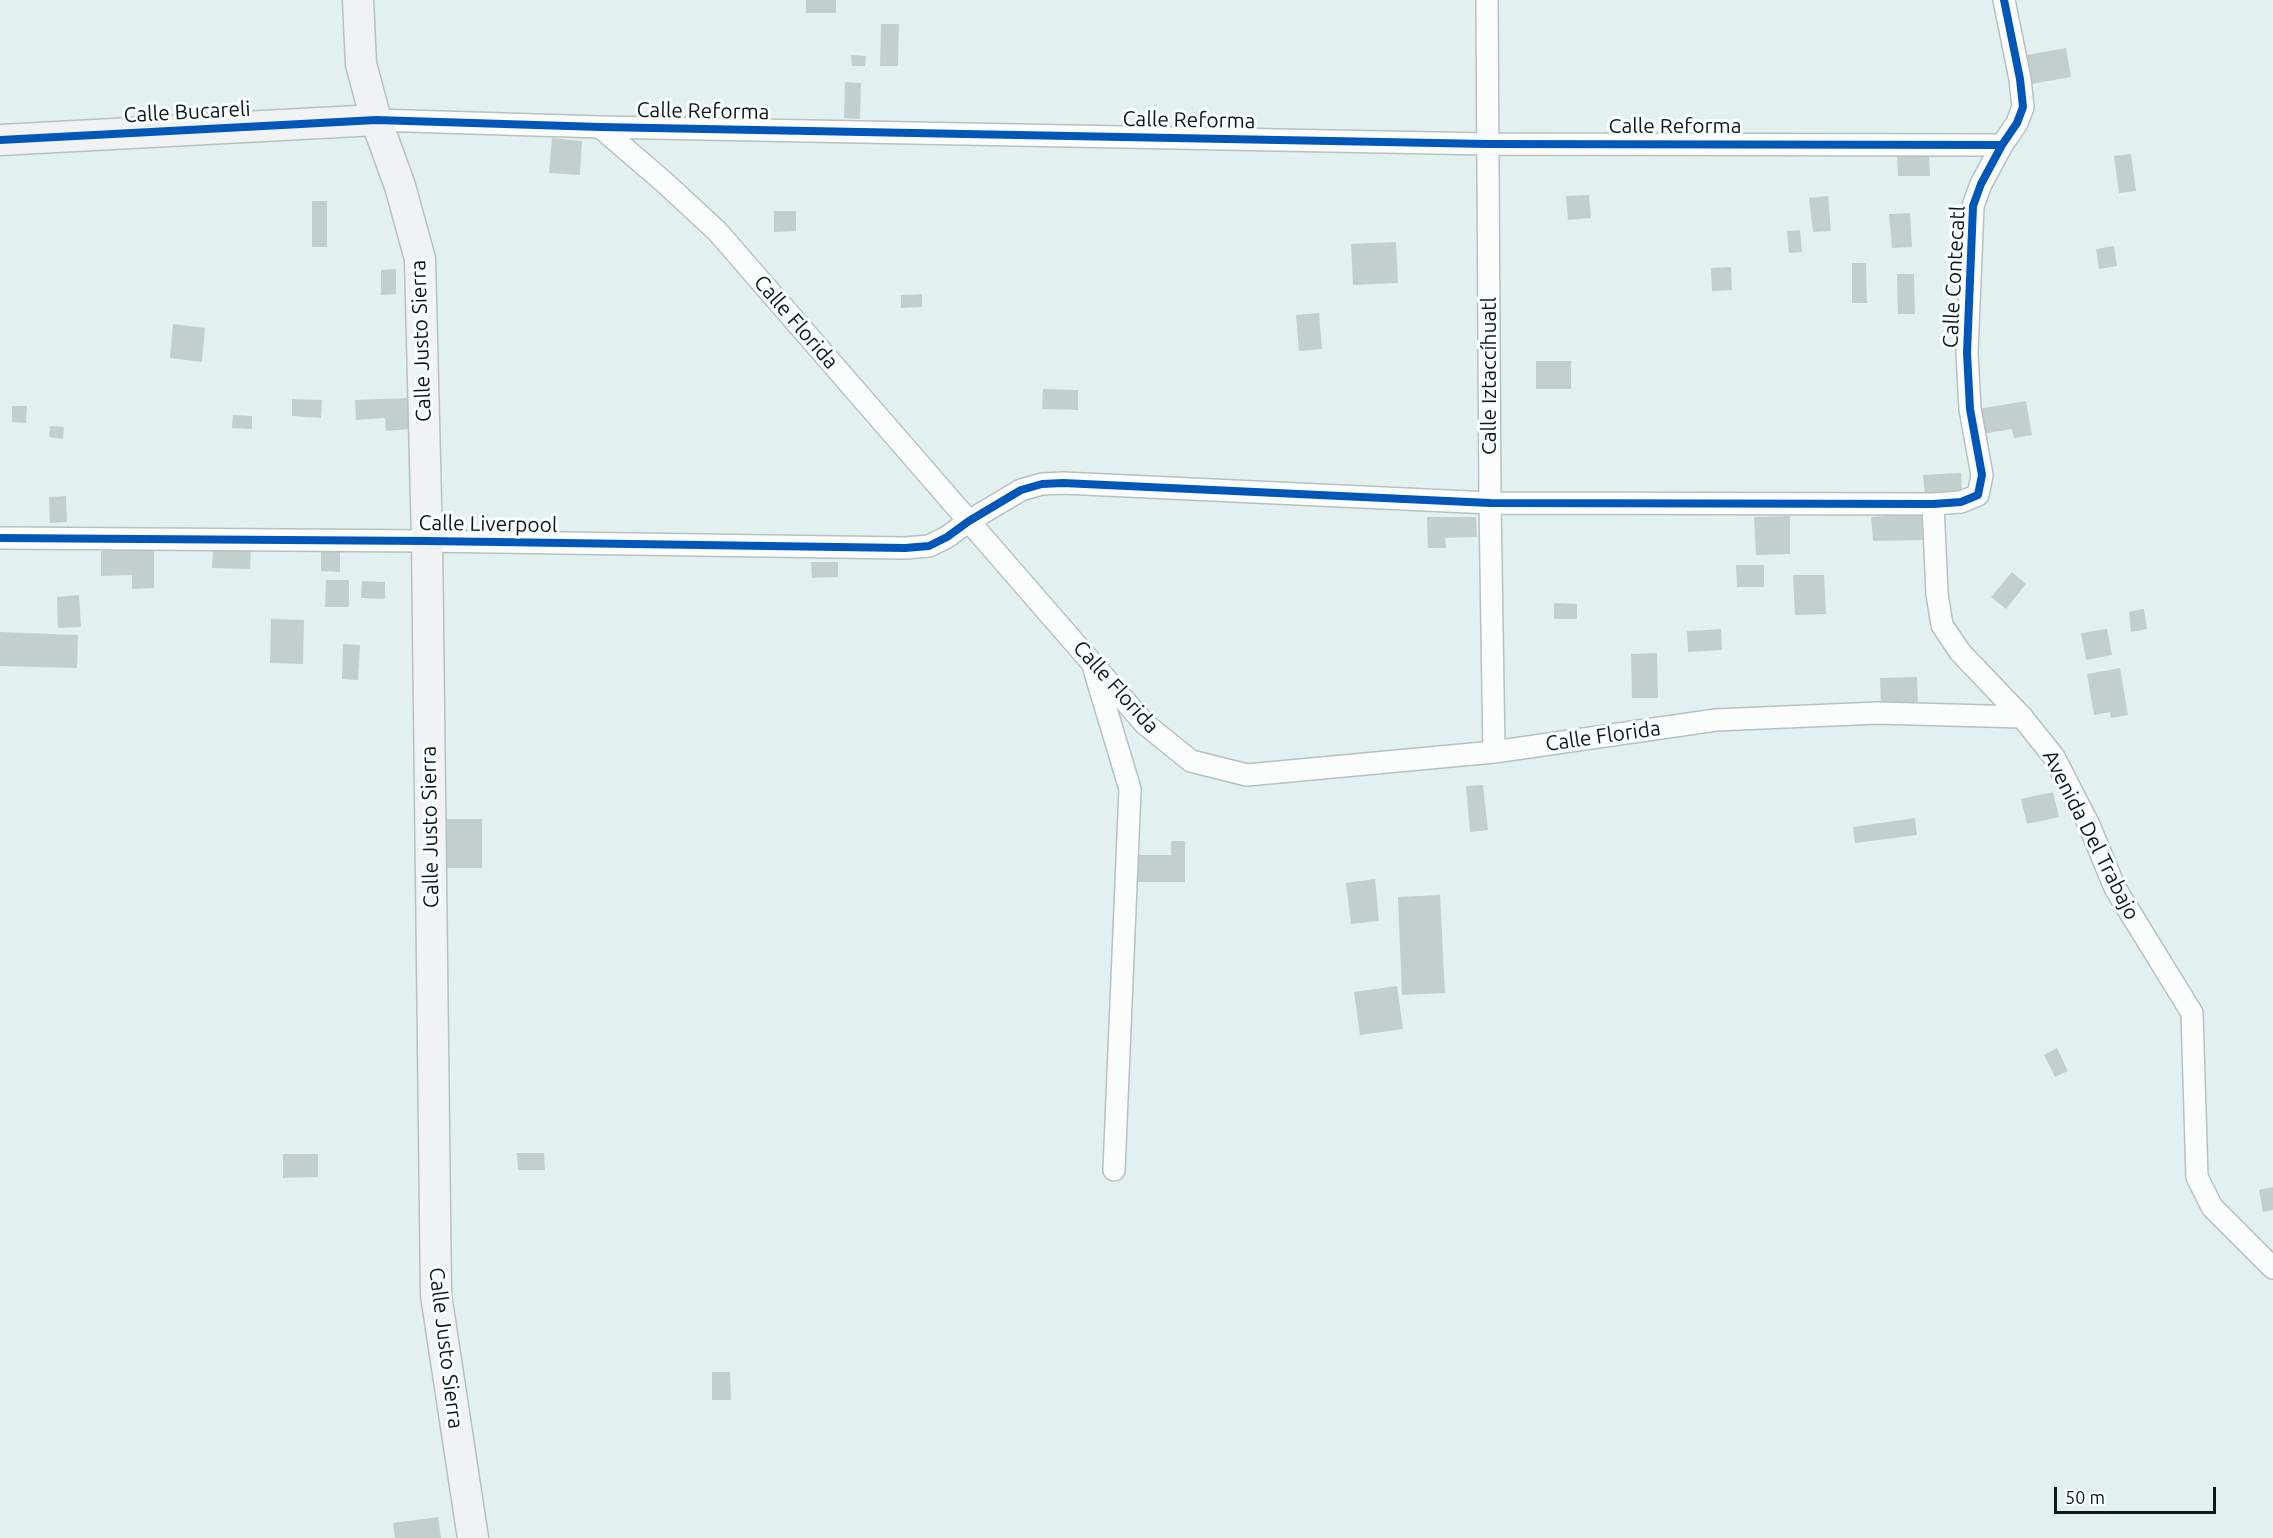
<!DOCTYPE html>
<meta charset="utf-8">
<style>
body{margin:0}
#map{position:relative;width:2273px;height:1538px;overflow:hidden;background:#e2f1ef;font-family:Ubuntu,sans-serif}
canvas{display:block}
.scale{position:absolute;left:2054px;top:1487px;width:162px;height:27px;box-sizing:border-box;border:3px solid #0f1817;border-top:0;padding-left:8px;font-size:18px;line-height:21px;white-space:nowrap;color:#0f1817;-webkit-text-stroke:4px #f9fffe;paint-order:stroke}
</style>
<div id="map">
<canvas width="2273" height="1538"></canvas>
<div class="scale">50 m</div>
</div>
<script>
const context = document.querySelector('canvas').getContext('2d');
context.lineJoin = 'round';
function fillPath(path, color) {
  context.fillStyle = color;
  context.fill(path, 'evenodd');
}
function poly(rows) {
  const path = new Path2D();
  for (const r of rows) {
    path.moveTo(r[0], r[1]);
    for (let i = 2; i < r.length; i += 2) path.lineTo(r[i], r[i + 1]);
  }
  return path;
}
function trace(path, color, width, dash) {
  context.strokeStyle = color;
  context.lineWidth = width;
  context.lineCap = dash ? 'butt' : 'round';
  context.setLineDash(dash || []);
  context.stroke(path);
}
function write(font, color, halo, rows, align = 'center') {
  context.font = font + ' Ubuntu,sans-serif';
  context.lineWidth = 6;
  context.setLineDash([]);
  context.textBaseline = 'middle';
  context.strokeStyle = halo;
  context.fillStyle = color;
  for (const [text, x, y, turn = 0] of rows) {
    context.save();
    context.translate(x, y);
    context.rotate((+turn || 0) * Math.PI / 180);
    context.textAlign = isNaN(turn) ? turn : align;
    if (halo) context.strokeText(text, 0, 0);
    context.fillText(text, 0, 0);
    context.restore();
  }
}
fillPath(poly([
 [806,0,836,0,836,13,806,13],
 [881,24,899,24,898,66,880,66],
 [2066,48,2071,77,2026,85,2021,56],
 [851,55,866,56,865,66,852,66],
 [845,82,861,83,860,119,844,118],
 [552,138,582,141,580,175,549,173],
 [2131,154,2136,191,2119,193,2114,156],
 [1897,155,1929,155,1930,176,1898,176],
 [1589,195,1591,218,1568,220,1566,196],
 [1828,196,1831,231,1813,232,1809,198],
 [312,201,327,201,327,247,312,247],
 [774,211,796,211,796,231,774,232],
 [1910,213,1912,247,1892,248,1889,214],
 [1800,230,1802,252,1789,253,1787,231],
 [1396,242,1398,283,1353,285,1351,244],
 [2114,246,2117,266,2099,269,2096,249],
 [1852,263,1866,263,1867,303,1852,303],
 [1731,267,1732,290,1712,291,1711,268],
 [396,269,396,294,381,295,381,270],
 [1897,274,1914,274,1915,314,1898,314],
 [922,294,922,307,901,308,901,295],
 [1319,313,1322,349,1299,351,1296,315],
 [173,324,205,328,202,362,170,358],
 [1536,361,1571,361,1571,389,1536,389],
 [1043,389,1078,390,1078,410,1042,409],
 [409,398,411,429,386,431,385,418,356,420,355,400],
 [292,399,322,400,321,418,292,416],
 [2026,401,2032,435,2014,438,2012,429,1982,434,1978,409],
 [12,406,27,406,26,423,12,422],
 [233,415,252,416,252,429,232,428],
 [50,426,64,427,63,439,49,437],
 [1961,473,1962,493,1925,495,1923,475],
 [66,496,67,522,50,523,49,497],
 [1922,514,1923,540,1873,541,1871,517],
 [1790,516,1790,554,1756,555,1754,517],
 [1427,517,1476,517,1477,537,1445,538,1446,548,1428,548],
 [213,547,251,548,250,569,212,568],
 [321,547,340,550,340,572,321,571],
 [154,550,154,588,132,589,132,575,101,576,101,551],
 [811,562,838,562,838,577,812,578],
 [1736,565,1764,565,1764,587,1737,587],
 [2012,572,2026,584,2006,609,1991,597],
 [1793,575,1824,575,1826,614,1795,615],
 [326,580,349,580,349,607,325,607],
 [362,581,385,582,385,599,361,598],
 [79,595,81,627,58,628,57,597],
 [1554,603,1577,604,1577,619,1554,619],
 [2144,609,2147,629,2131,632,2129,612],
 [271,619,304,620,303,664,270,663],
 [1721,629,1722,650,1688,652,1687,631],
 [2107,629,2112,655,2086,660,2081,633],
 [0,632,78,635,77,668,0,666],
 [343,644,360,645,358,680,342,679],
 [1657,653,1658,698,1632,698,1631,654],
 [2120,668,2128,715,2111,718,2110,712,2094,715,2087,674],
 [1917,677,1918,706,1881,706,1880,678],
 [1483,785,1488,830,1470,832,1466,786],
 [2053,792,2059,817,2027,824,2021,799],
 [1915,818,1917,835,1855,843,1853,827],
 [447,819,482,819,482,868,447,868],
 [1171,841,1185,841,1185,882,1136,882,1136,855,1171,855],
 [1375,879,1379,921,1351,924,1346,883],
 [1440,895,1445,993,1402,995,1398,897],
 [1397,986,1403,1029,1360,1035,1354,992],
 [2057,1048,2068,1071,2055,1077,2044,1055],
 [517,1153,544,1153,545,1170,518,1170],
 [283,1154,318,1154,318,1177,283,1178],
 [2273,1187,2273,1210,2263,1212,2259,1190],
 [712,1372,730,1372,731,1400,712,1400],
 [438,1517,441,1538,395,1538,393,1523]
]), '#c3cfcd');
const street = poly([
 [1487,0,1490,503,1494,752],
 [376,120,600,127,1487,144,2002,145],
 [600,127,664,182,717,231,1145,724,1191,761,1247,775,1494,752,1716,720,1878,713,2022,717],
 [1933,504,1937,594,1942,625,1960,652,2022,717,2054,757,2089,825,2115,888,2192,1013,2197,1177,2212,1207,2273,1268],
 [0,538,427,541,905,548,929,546,947,537,969,521,1021,490,1042,484,1063,483,1490,503,1933,504,1961,502,1978,495,1982,475,1970,409,1967,353,1973,206,1981,184,2002,145,2017,123,2023,107,2020,79,2004,0],
 [1094,669,1130,789,1114,1170]
]);
const secondary = poly([
 [358,0,361,64,376,120,400,186,420,259,427,541,436,1295,473,1538],
 [0,140,376,120]
]);
trace(street, '#b5c1c0', 24);
trace(secondary, '#b5c1c0', 33);
trace(street, '#fbfdfd', 21);
trace(secondary, '#f1f2f3', 30);
trace(poly([
 [0,140,376,120,600,127,1487,144,2002,145],
 [0,538,427,541,905,548,929,546,947,537,969,521,1021,490,1042,484,1063,483,1490,503,1933,504,1961,502,1978,495,1982,475,1970,409,1967,353,1973,206,1981,184,2002,145,2017,123,2023,107,2020,79,2004,0]
]), '#0057b8', 8);
write('21px', '#0f1817', '#f9fffe', [
 ["Calle Reforma",703,111,1],
 ["Calle Bucareli",187,112,-3],
 ["Calle Reforma",1189,120,1],
 ["Calle Reforma",1675,126],
 ["Calle Contecatl",1954,277,-87],
 ["Calle Florida",796,322,49],
 ["Calle Justo Sierra",421,341,-92],
 ["Calle Iztaccíhuatl",1489,376,-90],
 ["Calle Liverpool",488,524,1],
 ["Calle Florida",1116,687,48],
 ["Calle Florida",1603,736,-8],
 ["Calle Justo Sierra",430,827,-91],
 ["Avenida Del Trabajo",2091,835,63],
 ["Calle Justo Sierra",446,1348,83]
]);
</script>
